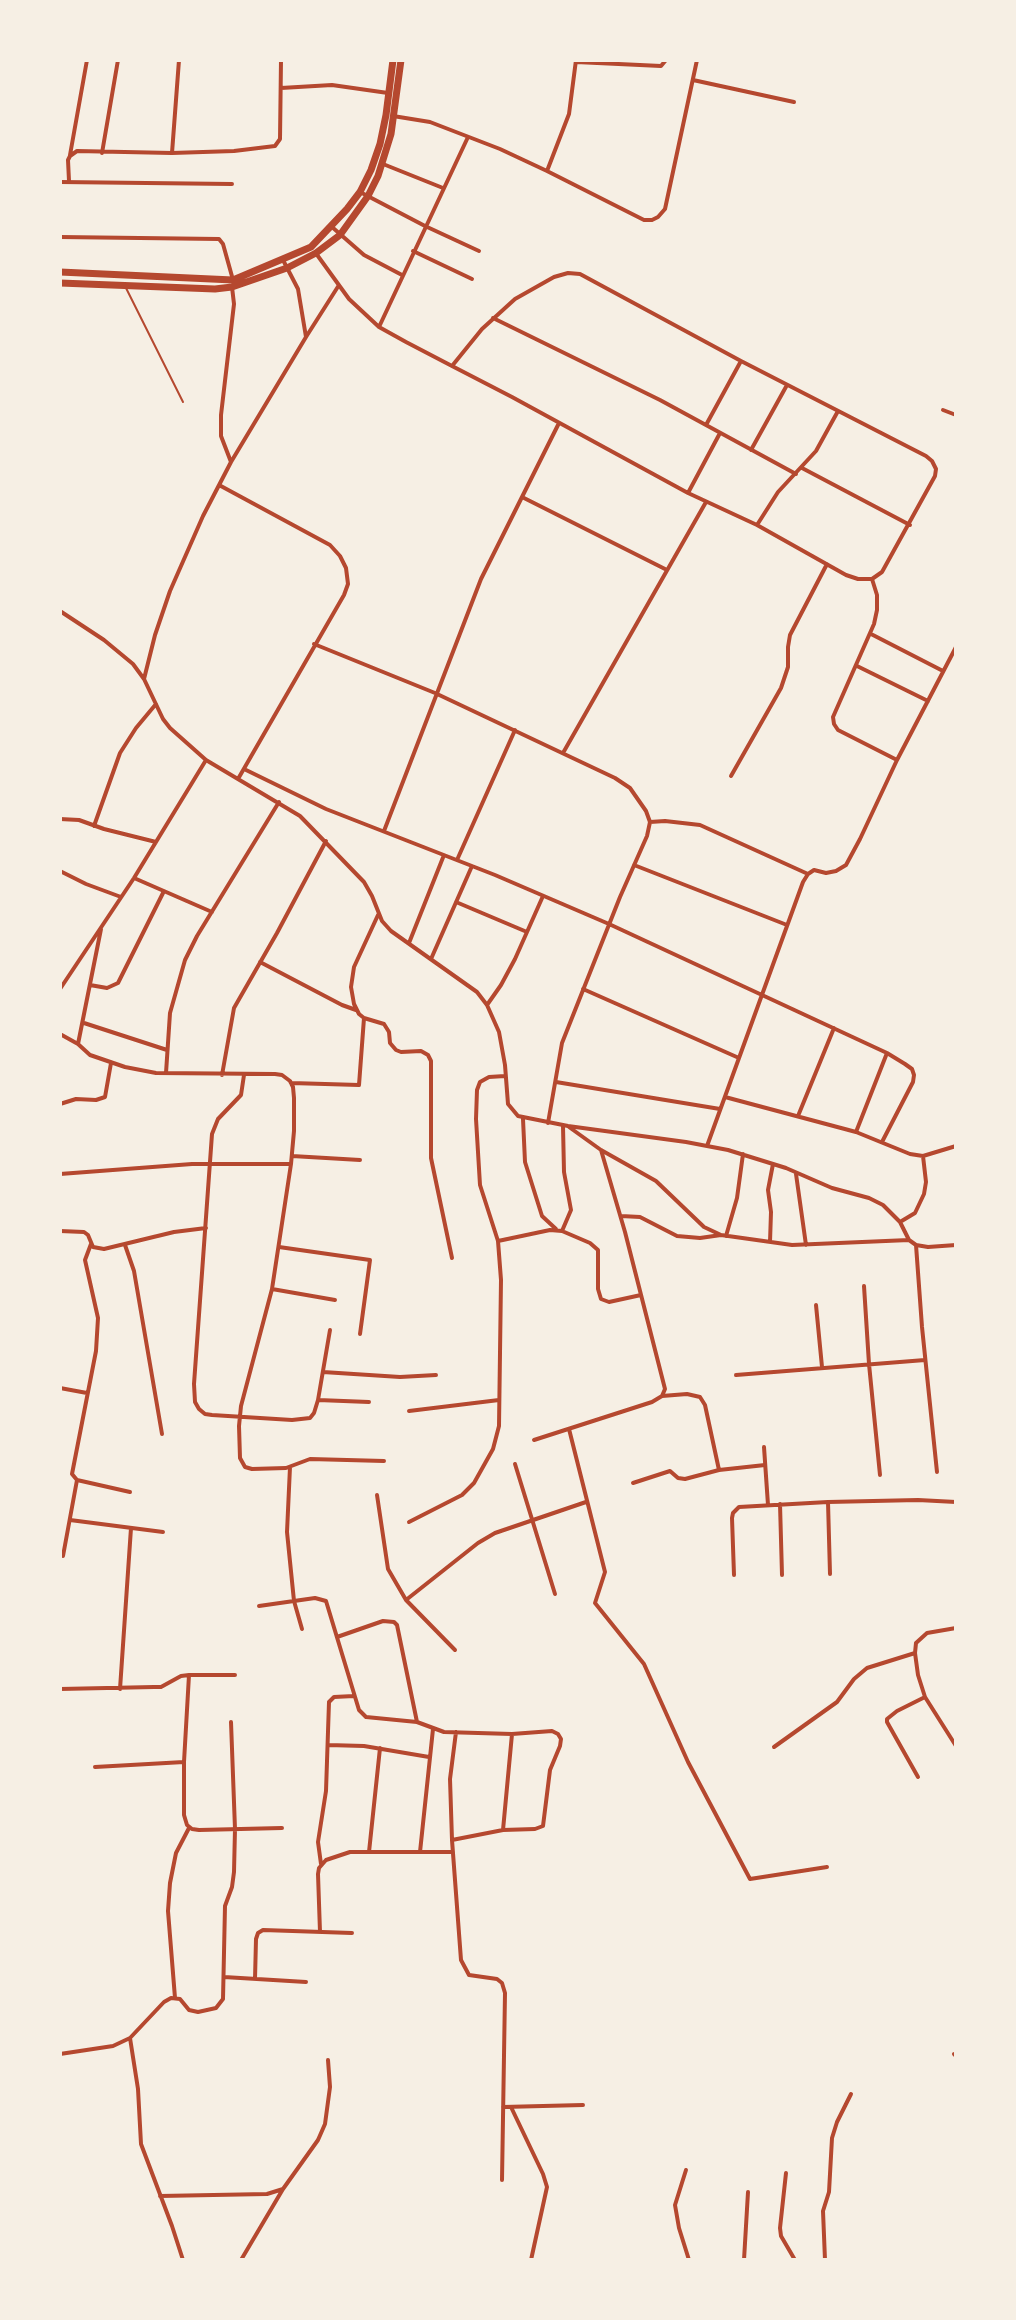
<!DOCTYPE html>
<style>
body{margin:0}
#map{position:relative;width:1016px;height:2320px;overflow:hidden;background:#f6efe4;font-family:"Archivo Narrow",sans-serif}
canvas{display:block}
.frame{position:absolute;inset:0;border:62px solid #f6efe4;pointer-events:none}
</style>
<div id="map">
<canvas width="1016" height="2320"></canvas>
<div class="frame"></div>
</div>
<script>
const context = document.querySelector('canvas').getContext('2d');
context.lineJoin = 'round';
function poly(rows) {
  const path = new Path2D();
  for (const r of rows) {
    path.moveTo(r[0], r[1]);
    for (let i = 2; i < r.length; i += 2) path.lineTo(r[i], r[i + 1]);
  }
  return path;
}
function trace(path, color, width, dash) {
  context.strokeStyle = color;
  context.lineWidth = width;
  context.lineCap = dash ? 'butt' : 'round';
  context.setLineDash(dash || []);
  context.stroke(path);
}
trace(poly([
 [126,288,183,402]
]), '#b5482f', 2);
trace(poly([
 [576,62,661,66,666,60],
 [693,80,794,102],
 [281,88,332,85,388,93],
 [393,116,430,122,500,149,547,171,644,220,652,220,658,217,665,209,697,60],
 [102,153,118,60],
 [172,153,179,60],
 [70,155,87,60],
 [383,164,443,188],
 [547,171,569,114,576,60],
 [69,181,68,160,70,156,77,151,172,153,234,151,275,146,280,139,281,60],
 [60,182,232,184],
 [360,192,425,226,479,251],
 [332,227,364,255,402,275],
 [60,237,219,239,223,244,233,280],
 [413,251,472,279],
 [315,252,349,299,379,327,406,342,452,366,512,397,688,493,757,525,846,575,858,579,872,579,882,572,935,476,936,469,932,461,926,456,741,361,580,274,568,273,554,277,515,299,482,329,452,366],
 [493,318,660,400,796,474],
 [379,327,468,137],
 [306,337,339,285],
 [943,410,956,415],
 [706,425,741,361],
 [751,450,787,385],
 [231,462,221,436,221,415,234,304,232,287],
 [802,468,910,525],
 [219,485,330,545,340,556,346,568,348,584,344,595,238,779],
 [688,493,720,433],
 [522,497,667,570],
 [757,525,778,492,816,451,838,411],
 [872,579,877,595,877,610,874,624,833,717,834,724,838,730,897,760],
 [60,611,104,640,133,664,144,679,163,719,170,728,206,760,300,816,364,882,372,896,382,921,391,931,477,992,487,1005,499,1032,505,1065,508,1104,518,1116,568,1126,686,1142,728,1150,786,1168,832,1188,869,1198,883,1205,900,1222,909,1240,916,1245,928,1247,956,1245],
 [871,634,943,671],
 [314,644,435,693,615,778,630,788,646,811,650,822,647,836,620,897,562,1043,548,1123],
 [857,666,928,701],
 [144,679,155,635,170,591,203,516,231,462,306,337,298,289,283,260],
 [563,753,706,502],
 [244,769,326,809,495,875,609,924,887,1053,905,1064,912,1069,914,1075,913,1082,882,1142],
 [731,776,781,688,788,667,788,647,790,635,827,564],
 [60,819,79,820,104,829,156,842],
 [650,822,665,821,700,825,808,874],
 [94,826,120,753,136,728,156,704],
 [384,831,481,579,559,423],
 [457,860,515,730],
 [634,865,787,925],
 [60,871,86,884,121,897],
 [134,878,212,912],
 [456,902,527,932],
 [378,915,354,967,351,987,354,1004,359,1014,364,1018,384,1024,389,1032,390,1043,396,1050,401,1052,421,1051,428,1055,431,1061,431,1158,452,1258],
 [409,943,444,855],
 [431,959,472,866],
 [260,962,342,1005,356,1010],
 [90,985,107,988,118,983,164,891],
 [60,989,134,878,206,760],
 [583,989,739,1058],
 [487,1005,501,985,515,959,543,896],
 [84,1023,167,1050],
 [60,1034,78,1044,90,1055,125,1067,156,1073,275,1074,282,1075,290,1081,293,1087,294,1098,294,1131,291,1164,272,1289,241,1406,239,1426,240,1458,245,1467,252,1469,286,1468,310,1459,384,1461],
 [78,1044,101,929],
 [166,1073,170,1013,185,960,197,936,279,802],
 [222,1075,234,1008,277,933,326,841],
 [244,1075,241,1095,218,1119,212,1134,194,1384,195,1402,199,1409,205,1414,212,1415,292,1420,310,1418,314,1413,318,1400,330,1330],
 [556,1082,720,1109],
 [291,1083,359,1085,364,1018],
 [725,1097,856,1132,910,1154,923,1156,956,1146],
 [60,1104,76,1099,96,1100,105,1097,111,1063],
 [798,1116,834,1028],
 [523,1119,525,1162,542,1216,556,1229],
 [569,1127,601,1150,656,1181,704,1227,721,1235,792,1245,909,1240],
 [856,1132,887,1053],
 [707,1146,803,882,808,874,814,870,826,873,836,871,846,865,860,839,897,760,956,647],
 [292,1156,360,1160],
 [60,1174,192,1164,291,1164],
 [796,1174,806,1245],
 [621,1216,640,1217,677,1236,700,1238,721,1235],
 [900,1222,915,1213,924,1194,926,1182,923,1156],
 [60,1231,84,1232,88,1235,93,1247,104,1249,174,1232,206,1228],
 [562,1231,571,1210,564,1172,563,1126],
 [726,1236,737,1198,743,1154],
 [498,1241,550,1230,562,1231,590,1243,598,1250,598,1289,601,1299,609,1302,641,1295],
 [770,1242,771,1212,768,1190,773,1164],
 [91,1244,85,1260,98,1318,96,1351,72,1474,77,1480,130,1492],
 [125,1245,134,1271,162,1434],
 [916,1245,922,1327,937,1472],
 [279,1247,370,1260,360,1334],
 [864,1286,869,1364,880,1475],
 [272,1289,335,1300],
 [816,1305,822,1367],
 [323,1372,400,1377,436,1375],
 [736,1375,925,1360],
 [60,1388,87,1393],
 [662,1396,687,1394,700,1397,705,1405,719,1470],
 [318,1400,369,1402],
 [409,1411,499,1400],
 [569,1429,605,1572,595,1603,644,1664,688,1762,750,1879,827,1867],
 [534,1440,652,1402,662,1396,665,1389,625,1232,601,1150],
 [764,1447,768,1505],
 [515,1464,555,1594],
 [290,1467,287,1532,294,1601,302,1629],
 [633,1483,670,1471,678,1478,685,1479,719,1470,765,1465],
 [377,1495,388,1569,406,1600,455,1650],
 [828,1502,830,1574],
 [780,1504,782,1575],
 [70,1520,163,1532],
 [409,1522,462,1495,474,1483,493,1449,499,1426,501,1280,498,1241,480,1185,476,1119,477,1090,480,1082,489,1077,505,1076],
 [63,1556,77,1480],
 [734,1575,732,1518,733,1513,739,1507,828,1502,918,1500,956,1502],
 [406,1600,478,1543,495,1533,586,1502],
 [259,1606,315,1598,326,1601,359,1710,366,1717,417,1722,444,1732,512,1734,552,1731,558,1734,561,1739,560,1746,550,1770,543,1826,535,1829,503,1830,452,1840],
 [956,1628,927,1633,916,1643,915,1653,918,1675,925,1697,956,1746],
 [337,1637,383,1621,394,1622,397,1625,417,1722],
 [189,1675,184,1762,184,1815,187,1825,192,1829,199,1830,282,1828],
 [60,1689,154,1687,161,1687,181,1676,189,1675,235,1675],
 [120,1689,131,1528],
 [456,1732,450,1779,452,1840,461,1960,469,1975,497,1979,502,1983,505,1993,502,2180],
 [328,1745,364,1746,429,1757],
 [774,1747,837,1702,854,1679,867,1668,915,1653],
 [95,1767,184,1762],
 [918,1777,887,1722,887,1719,897,1711,925,1697],
 [503,1830,512,1734],
 [369,1852,380,1748],
 [420,1852,433,1729],
 [321,1864,318,1842,326,1791,329,1702,334,1697,354,1696],
 [320,1932,318,1874,319,1868,326,1860,350,1852,453,1852],
 [224,1977,306,1982],
 [255,1979,256,1939,258,1933,263,1930,352,1933],
 [175,1998,168,1911,170,1883,176,1853,189,1828],
 [130,2038,138,2089,141,2144,172,2226,183,2260],
 [60,2054,113,2046,130,2038,164,2002,171,1998,180,1999,189,2010,198,2012,216,2008,223,1999,225,1906,232,1887,234,1872,235,1829,231,1722],
 [954,2054,956,2056],
 [503,2107,583,2105],
 [511,2107,543,2174,547,2187,531,2260],
 [686,2170,675,2205,679,2228,689,2260],
 [786,2173,780,2228,781,2236,795,2260],
 [160,2196,267,2194,283,2189,318,2140,325,2124,330,2087,328,2060],
 [241,2260,283,2189],
 [744,2260,748,2192],
 [825,2260,823,2211,829,2192,832,2138,837,2122,851,2094]
]), '#b5482f', 4);
trace(poly([
 [60,272,233,280,311,247,347,209,360,192,371,170,380,144,386,115,393,60],
 [60,283,215,289,232,287,287,268,316,253,340,235,368,196,378,176,391,134,401,60]
]), '#b5482f', 7);
</script>
